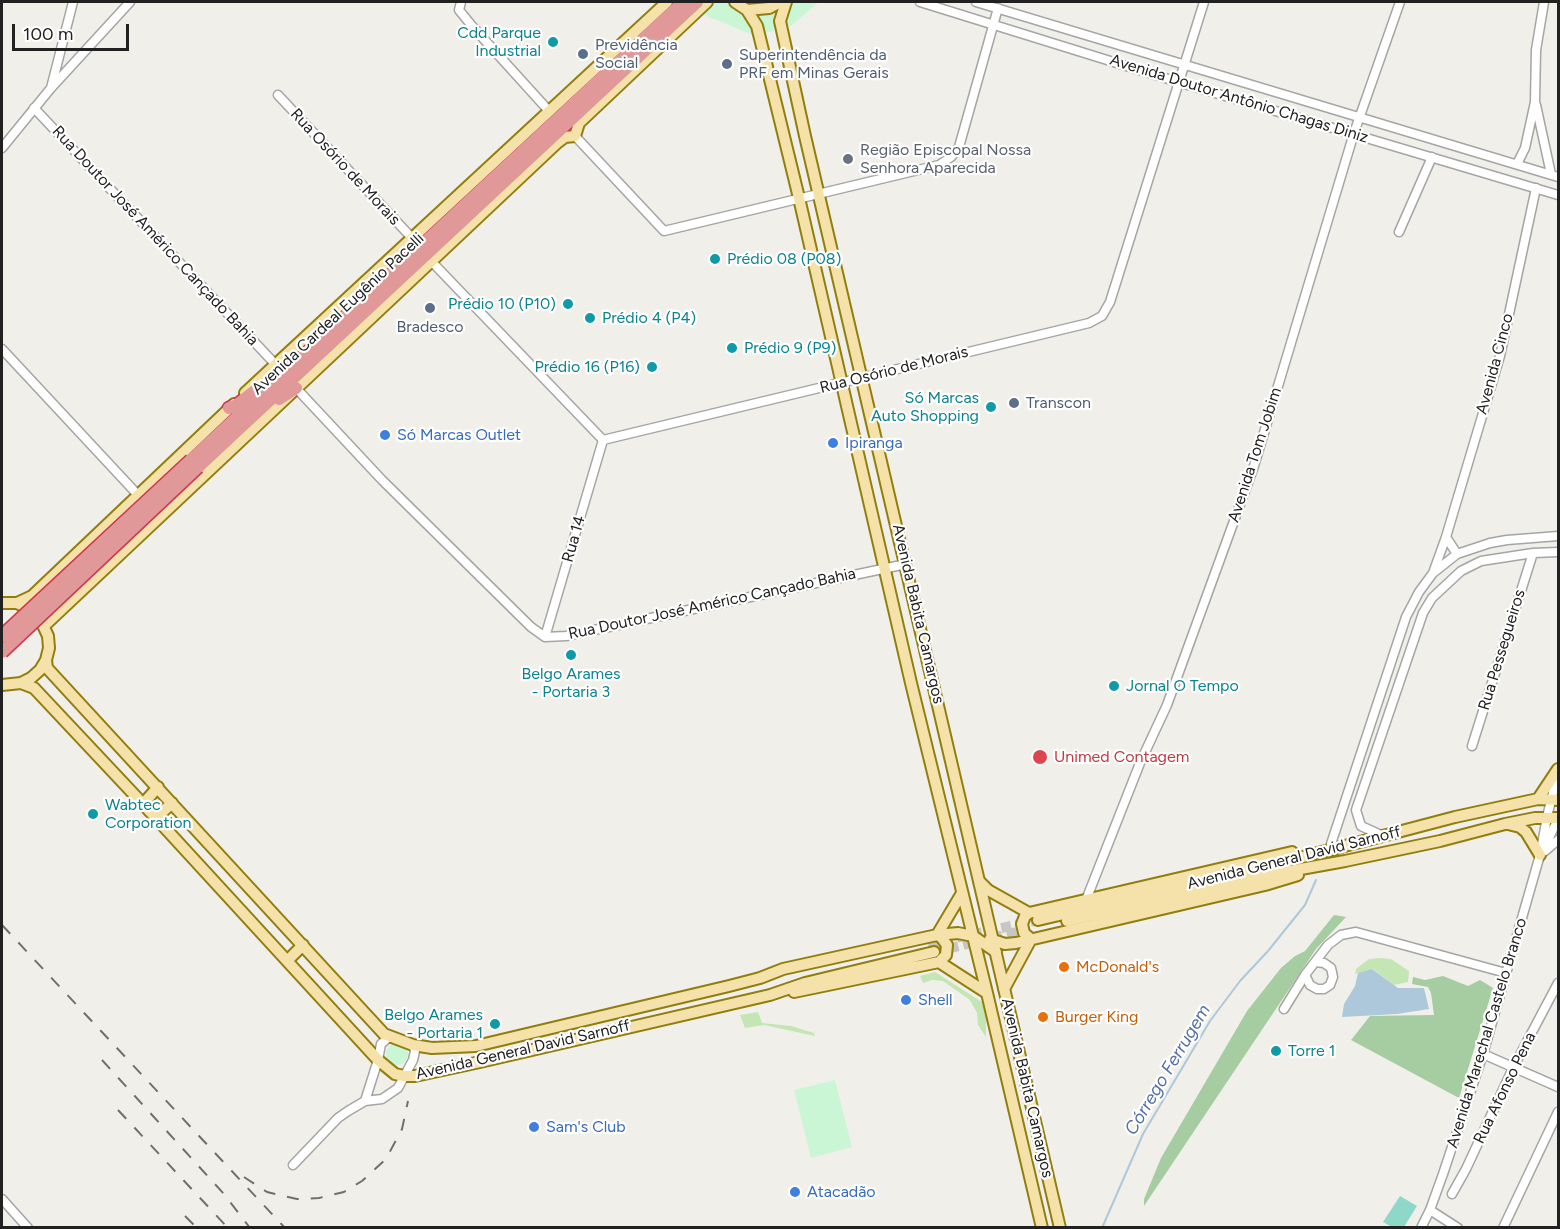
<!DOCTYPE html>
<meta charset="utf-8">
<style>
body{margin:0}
#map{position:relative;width:1560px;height:1229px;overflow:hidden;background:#f1efe9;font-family:Figtree,sans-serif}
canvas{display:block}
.frame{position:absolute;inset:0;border:3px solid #212121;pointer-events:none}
.scale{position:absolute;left:12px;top:24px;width:117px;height:27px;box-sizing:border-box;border:3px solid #212121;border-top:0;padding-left:8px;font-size:18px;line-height:21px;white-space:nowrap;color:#212121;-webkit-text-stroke:4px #fff;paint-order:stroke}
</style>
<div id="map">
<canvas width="1560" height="1229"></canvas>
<div class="frame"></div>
<div class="scale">100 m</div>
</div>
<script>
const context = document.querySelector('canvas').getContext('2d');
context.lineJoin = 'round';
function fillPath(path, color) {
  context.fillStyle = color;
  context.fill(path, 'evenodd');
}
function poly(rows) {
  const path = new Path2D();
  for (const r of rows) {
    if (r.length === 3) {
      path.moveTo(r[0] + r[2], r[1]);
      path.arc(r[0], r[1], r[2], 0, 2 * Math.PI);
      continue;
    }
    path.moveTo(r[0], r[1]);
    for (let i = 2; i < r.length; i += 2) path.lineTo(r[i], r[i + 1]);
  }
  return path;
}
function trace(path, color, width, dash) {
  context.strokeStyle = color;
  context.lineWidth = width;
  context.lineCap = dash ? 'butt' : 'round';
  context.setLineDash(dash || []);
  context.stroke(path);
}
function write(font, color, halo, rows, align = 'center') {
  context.font = font + ' Figtree,sans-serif';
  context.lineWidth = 4.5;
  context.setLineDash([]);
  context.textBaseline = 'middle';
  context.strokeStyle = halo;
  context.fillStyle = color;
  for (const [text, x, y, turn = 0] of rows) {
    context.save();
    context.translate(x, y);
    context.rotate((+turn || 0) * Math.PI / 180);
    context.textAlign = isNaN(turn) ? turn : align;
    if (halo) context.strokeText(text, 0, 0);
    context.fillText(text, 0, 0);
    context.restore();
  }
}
fillPath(poly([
 [1379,958,1391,959,1409,971,1408,982,1394,985,1373,969,1355,974,1356,969,1369,959],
 [935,972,982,1002,986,1013,986,1037,978,1025,977,1013,970,1000,943,981,932,980,923,983,920,976],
 [758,1012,762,1023,791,1026,814,1033,815,1036,764,1025,745,1028,740,1015]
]), '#c3e6b4');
fillPath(poly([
 [1334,915,1346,917,1316,949,1144,1206,1144,1199,1161,1158,1247,1011,1281,968,1295,956,1305,951],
 [1443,976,1468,986,1480,980,1493,988,1459,1098,1351,1040,1370,1016,1434,1015,1431,993,1428,987,1412,984,1413,977,1425,980]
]), '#a6cca1');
fillPath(poly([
 [711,2,819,2,792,25,755,36,700,13],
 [397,1054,11],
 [835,1080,852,1147,811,1158,794,1090]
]), '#cbf6d6');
fillPath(poly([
 [1400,1196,1417,1206,1404,1227,1392,1227,1383,1222]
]), '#8ed8c9');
fillPath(poly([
 [1372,969,1398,988,1424,988,1429,1009,1397,1014,1342,1017,1344,1004,1355,986,1358,973]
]), '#adc8da');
trace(poly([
 [1102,1228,1143,1134,1210,1021,1240,981,1268,951,1305,905,1316,880]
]), '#adc8da', 2);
trace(poly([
 [928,944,1038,920],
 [934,952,1030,929]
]), '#c7c6c1', 10, [10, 5]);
const minor = poly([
 [461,2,459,10,472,26,549,111],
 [920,2,1178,82,1558,195],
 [976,2,1558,177],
 [51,88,73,2],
 [278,95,412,238],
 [1536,105,1551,174],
 [34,108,276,365],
 [575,136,664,231,939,165,951,157,959,147,998,8],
 [2,148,51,88,130,2],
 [1517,164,1525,148,1535,102,1536,50,1544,2],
 [1399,232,1432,157],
 [432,262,603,440,1089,323,1102,316,1110,302,1204,2],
 [2,349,138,495],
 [296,388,382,480,531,627,545,637,566,636,906,564],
 [1446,537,1457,554],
 [1433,573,1446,537,1500,356,1536,188],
 [545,637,603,440],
 [1472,746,1533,553],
 [1381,835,1361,826,1356,810,1423,613,1432,598,1461,571,1481,561,1533,553,1558,552],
 [1331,844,1406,617,1419,592,1433,573,1457,554,1490,543,1507,540,1558,536],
 [1545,846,1558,819],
 [1545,851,1558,840],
 [1086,900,1140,763,1167,705,1254,466,1354,133,1400,2],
 [1305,975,1310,985,1317,989,1324,989,1330,985,1333,977,1331,968,1324,963,1315,962],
 [1284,1009,1305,975,1328,945,1341,935,1356,932,1506,973],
 [1483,1054,1558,1087],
 [365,1101,378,1060,381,1044,389,1037],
 [293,1165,338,1118,348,1111,365,1101,382,1099,398,1088,413,1060,415,1051,413,1045],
 [1452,1194,1466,1169,1514,1066,1558,983],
 [2,1199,28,1228],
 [1430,1210,1458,1228],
 [1421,1228,1430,1210,1443,1174,1483,1054,1540,855,1547,817,1558,772],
 [1503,1228,1558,1112]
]);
const major = poly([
 [735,2,747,10,769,8,780,2],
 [786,2,780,21,805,136,1060,1228],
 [747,10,757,26,799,198,911,683,987,993,1042,1228],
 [245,393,667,2],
 [2,603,17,603,23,606],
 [17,603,32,596,234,404],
 [45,625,557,143,565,137,575,136,579,123,707,2],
 [46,660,47,668,384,1034,413,1045,432,1048,476,1046,729,986,760,978,783,969,937,935,958,933,973,936,996,952],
 [21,683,34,688,143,804,378,1060,395,1074,404,1076,415,1076,480,1062,770,995,805,983,934,952],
 [2,685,21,683,31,678,40,670,46,660,49,648,48,636,41,621],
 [1538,799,1558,769],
 [143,804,158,787],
 [156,818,172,803],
 [1508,824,1520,827,1526,832,1540,855],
 [979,881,988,890,1029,913],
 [1038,920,1261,868,1455,817,1538,799,1558,800],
 [1067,921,1262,876,1345,861,1440,841,1505,824,1535,818,1558,818],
 [937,935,962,893],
 [937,935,941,937,947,945,946,955,939,962],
 [990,939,1005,944,1016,943,1265,885,1298,875],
 [1031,939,1024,933,1022,924,1025,916,1029,913,1292,852],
 [287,961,303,945],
 [1004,989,1031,939],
 [794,992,939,962,987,993]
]);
const highway = poly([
 [279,399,296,388],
 [229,408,237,405,256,390],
 [191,460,683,2],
 [198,467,697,2]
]);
trace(minor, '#a5a5a5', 11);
trace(major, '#917e0d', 14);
trace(highway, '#cd374f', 15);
trace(minor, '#fff', 8);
trace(major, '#f5e2aa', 10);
trace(highway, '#e19898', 12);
trace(poly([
 [2,925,285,1228],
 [102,1060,224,1194,250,1228],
 [118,1110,228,1228],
 [244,1177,267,1192,297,1199,319,1198,344,1192,362,1181,386,1159,402,1129,408,1101],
 [185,1216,197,1228]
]), '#6f6f6f', 2, [12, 12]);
const highwayBridge = poly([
 [2,636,191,460],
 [2,652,198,467]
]);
trace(highwayBridge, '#cd374f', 15, []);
trace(highwayBridge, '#e19898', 12);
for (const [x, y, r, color] of [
 [553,42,6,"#0f9aa8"],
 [583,54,6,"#5c6f8a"],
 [727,64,6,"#5c6f8a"],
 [848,159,6,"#6b7280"],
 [715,259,6,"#0f9aa8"],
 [568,304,6,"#0f9aa8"],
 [430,308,6,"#5c6f8a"],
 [590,318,6,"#0f9aa8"],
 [732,348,6,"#0f9aa8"],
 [652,367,6,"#0f9aa8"],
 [1014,403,6,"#5c6f8a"],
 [991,407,6,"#0f9aa8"],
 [385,435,6,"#3f7fe0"],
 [833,443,6,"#3f7fe0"],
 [571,655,6,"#0f9aa8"],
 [1114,686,6,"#0f9aa8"],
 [1040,757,8,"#e0444e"],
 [93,814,6,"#0f9aa8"],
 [1064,967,6,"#e8710a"],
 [906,1000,6,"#3f7fe0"],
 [1043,1017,6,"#e8710a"],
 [495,1024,6,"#0f9aa8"],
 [1276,1051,6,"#0f9aa8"],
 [534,1127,6,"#3f7fe0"],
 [795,1192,6,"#3f7fe0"]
]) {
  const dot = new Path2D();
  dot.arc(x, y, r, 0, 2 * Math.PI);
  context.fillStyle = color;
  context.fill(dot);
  trace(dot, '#fff', 2);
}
write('16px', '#0d838f', '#fff', [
 ["Cdd Parque",541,33,"right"],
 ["Industrial",541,51,"right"],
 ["Prédio 08 (P08)",727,259],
 ["Prédio 10 (P10)",556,304,"right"],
 ["Prédio 4 (P4)",602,318],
 ["Prédio 9 (P9)",744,348],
 ["Prédio 16 (P16)",640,367,"right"],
 ["Só Marcas",979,398,"right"],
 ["Auto Shopping",979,416,"right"],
 ["Belgo Arames",571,674,"center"],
 ["- Portaria 3",571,692,"center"],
 ["Jornal O Tempo",1126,686],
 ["Wabtec",105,805],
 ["Corporation",105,823],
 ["Belgo Arames",483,1015,"right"],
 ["- Portaria 1",483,1033,"right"],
 ["Torre 1",1288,1051]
], 'left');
write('16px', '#4e5e75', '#fff', [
 ["Previdência",595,45],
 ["Social",595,63],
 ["Superintendência da",739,55],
 ["PRF em Minas Gerais",739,73],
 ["Bradesco",430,327,"center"],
 ["Transcon",1026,403]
], 'left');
write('16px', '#212121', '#fff', [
 ["Avenida Doutor Antônio Chagas Diniz",1239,99,17],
 ["Rua Osório de Morais",345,167,47],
 ["Rua Doutor José Américo Cançado Bahia",155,236,47],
 ["Avenida Cardeal Eugênio Pacelli",338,314,-43],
 ["Avenida Cinco",1495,364,-75],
 ["Rua Osório de Morais",894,370,-14],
 ["Avenida Tom Jobim",1255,455,-72],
 ["Rua 14",574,539,-74],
 ["Rua Doutor José Américo Cançado Bahia",712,604,-12],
 ["Avenida Babita Camargos",918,614,77],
 ["Rua Pessegueiros",1502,650,-73],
 ["Avenida General David Sarnoff",1294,858,-14],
 ["Avenida Marechal Castelo Branco",1487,1033,-73],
 ["Avenida General David Sarnoff",523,1050,-13],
 ["Avenida Babita Camargos",1027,1088,77],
 ["Rua Afonso Pena",1505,1088,-64]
]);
write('16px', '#5b616d', '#fff', [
 ["Região Episcopal Nossa",860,150],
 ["Senhora Aparecida",860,168]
], 'left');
write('16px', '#366cbe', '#fff', [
 ["Só Marcas Outlet",397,435],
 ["Ipiranga",845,443],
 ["Shell",918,1000],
 ["Sam's Club",546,1127],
 ["Atacadão",807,1192]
], 'left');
write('16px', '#be3a42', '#fff', [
 ["Unimed Contagem",1054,757]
], 'left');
write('16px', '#c56008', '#fff', [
 ["McDonald's",1076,967],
 ["Burger King",1055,1017]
], 'left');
write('italic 18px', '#5470aa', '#fff', [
 ["Córrego Ferrugem",1168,1070,-59]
]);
</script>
